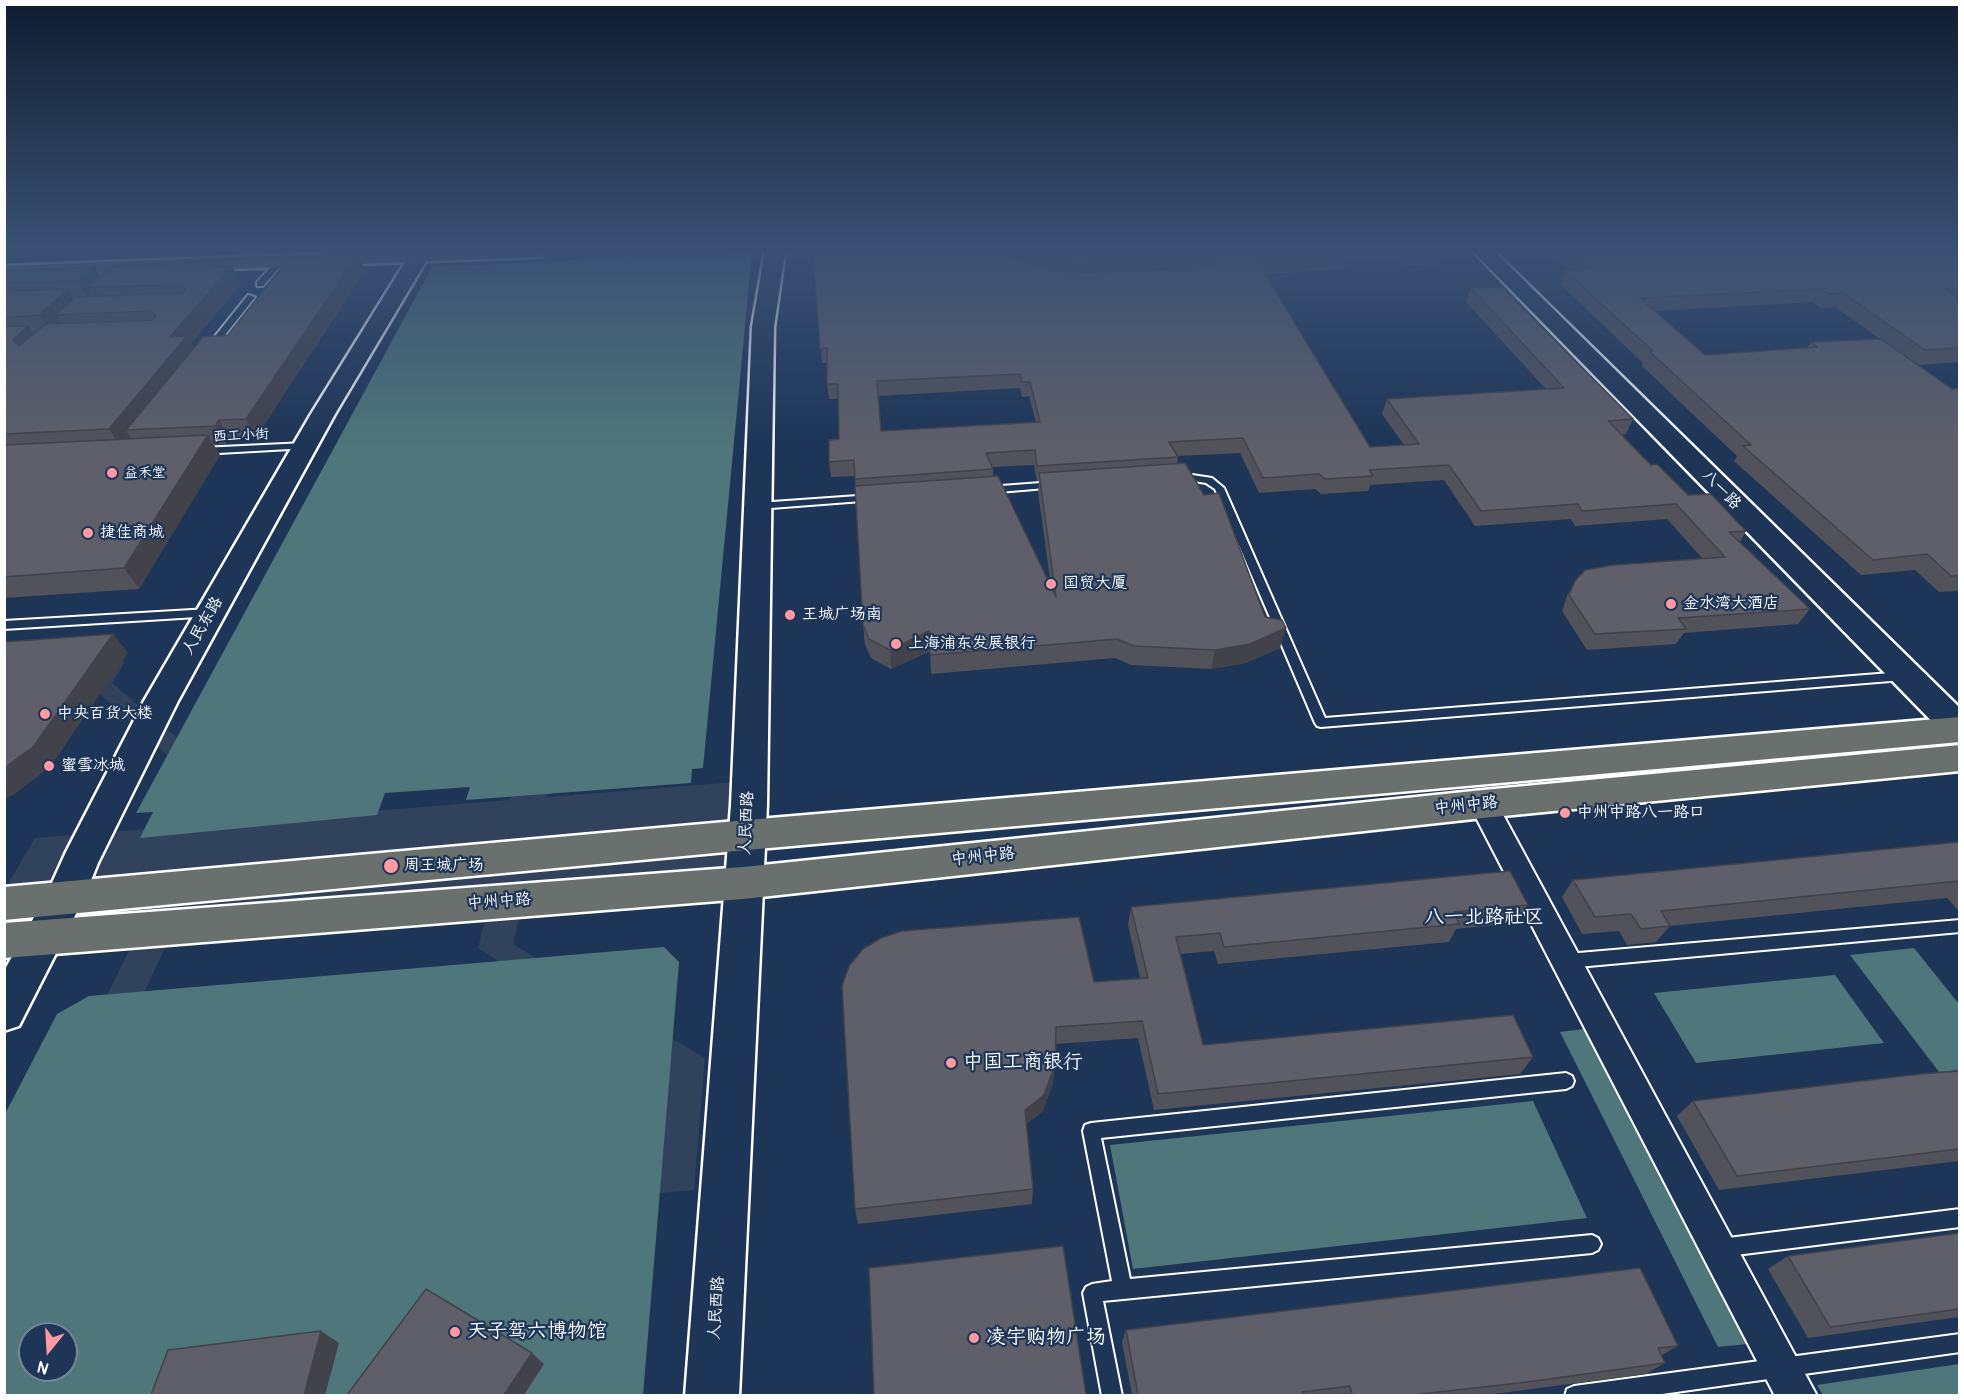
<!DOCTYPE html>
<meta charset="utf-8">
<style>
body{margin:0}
#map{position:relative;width:1964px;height:1400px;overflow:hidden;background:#1d3557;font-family:Pangolin,sans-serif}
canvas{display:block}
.frame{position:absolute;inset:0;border:6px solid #fff;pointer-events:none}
.north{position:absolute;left:18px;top:1322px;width:60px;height:60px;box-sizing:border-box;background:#1d3557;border:2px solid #77869a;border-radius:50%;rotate:198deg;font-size:16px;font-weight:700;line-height:24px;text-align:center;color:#fff}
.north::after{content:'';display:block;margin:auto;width:21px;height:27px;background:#ff9aa2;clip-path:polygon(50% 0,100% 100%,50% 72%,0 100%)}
</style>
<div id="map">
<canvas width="1964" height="1400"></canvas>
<div class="frame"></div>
<div class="north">N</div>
</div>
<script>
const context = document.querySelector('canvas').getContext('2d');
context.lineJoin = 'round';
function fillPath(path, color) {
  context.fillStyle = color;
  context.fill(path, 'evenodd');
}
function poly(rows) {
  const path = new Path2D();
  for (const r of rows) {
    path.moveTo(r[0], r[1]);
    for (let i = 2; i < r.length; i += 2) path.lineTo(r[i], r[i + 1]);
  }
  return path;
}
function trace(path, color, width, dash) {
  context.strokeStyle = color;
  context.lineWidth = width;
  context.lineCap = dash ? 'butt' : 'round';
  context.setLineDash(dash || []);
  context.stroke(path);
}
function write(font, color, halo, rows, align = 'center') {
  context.font = font + ' Pangolin,"LXGW WenKai TC",sans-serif';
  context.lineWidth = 4.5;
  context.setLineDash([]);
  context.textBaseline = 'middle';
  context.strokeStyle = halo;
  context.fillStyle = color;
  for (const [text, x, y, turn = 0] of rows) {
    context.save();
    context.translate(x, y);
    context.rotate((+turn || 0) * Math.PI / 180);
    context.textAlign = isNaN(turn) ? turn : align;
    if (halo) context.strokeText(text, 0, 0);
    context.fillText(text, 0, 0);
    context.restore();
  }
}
fillPath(poly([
 [125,662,112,683,194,752,223,823,509,800,529,737,560,744,547,797,748,781,744,869,526,888,513,944,705,1058,694,1190,652,1194,665,1065,478,948,492,892,179,918,27,1243,4,1204,143,922,5,933,5,889,35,838,184,826,182,769,94,689,111,663]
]), '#31425c');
fillPath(poly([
 [752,252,703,768,692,769,691,783,466,800,470,787,385,793,377,815,140,838,153,812,136,813,432,267],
 [664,947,679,962,643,1395,5,1396,5,1114,57,1014,89,996],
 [30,1334,66,1334,66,1370,30,1370],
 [1914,948,1959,1004,1959,1070,1939,1072,1850,955],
 [1835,975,1884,1043,1696,1063,1654,993],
 [1584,1029,1748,1344,1718,1347,1560,1032],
 [1533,1101,1587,1218,1133,1269,1110,1145],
 [1959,1364,1959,1395,1823,1395,1817,1385]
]), '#4f767a');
const lane = poly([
 [286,251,294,251,263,286,257,286,257,282,286,251],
 [248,295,255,297,214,349,208,349,208,345,248,295],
 [305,443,310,446,308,448,201,454,196,451,201,448,305,443],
 [1179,473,1212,478,1224,488,1325,718,1903,672,1909,676,1903,680,1321,727,1317,726,1315,723,1215,489,1206,483,1176,478,1176,474,1179,473],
 [1054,482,1059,485,1057,487,988,493,983,490,988,487,1054,482],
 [872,495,877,498,875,500,758,509,753,506,758,503,872,495],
 [209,609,213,610,215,613,213,616,4,629,4,621,209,609],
 [1960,920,1960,932,1567,968,1562,966,1560,961,1562,956,1567,954,1960,920],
 [1566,1073,1572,1076,1574,1081,1572,1086,1566,1089,1101,1138,1130,1279,1592,1235,1598,1238,1601,1244,1598,1250,1592,1253,1103,1301,1122,1396,1102,1396,1083,1293,1086,1287,1092,1284,1112,1281,1083,1131,1085,1125,1091,1123,1566,1073],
 [1960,1209,1960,1227,1720,1257,1714,1254,1711,1248,1714,1242,1720,1239,1960,1209],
 [1960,1334,1960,1352,1648,1396,1565,1396,1567,1389,1574,1386,1960,1334]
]);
const street = poly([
 [1483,793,1493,796,1817,1396,1775,1396,1469,804,1473,796,1483,793]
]);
const secondary = poly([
 [412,251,432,251,335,414,178,701,98,863,83,900,19,1026,4,1031,4,971,47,894,66,852,144,701,311,414,412,251],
 [765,251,785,251,774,327,767,805,739,1396,685,1396,731,805,752,327,765,251],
 [1473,251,1494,251,1960,708,1960,741,1948,738,1473,251]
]);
const primary = poly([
 [394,251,546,251,543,255,536,257,4,278,4,266,394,251],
 [1960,717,1960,742,747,850,4,920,4,887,747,820,1960,717],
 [1960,745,1960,771,1483,818,743,899,4,958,4,923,743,867,1483,790,1960,745]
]);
trace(lane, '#fff', 4);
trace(street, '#fff', 4);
trace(secondary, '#fff', 5);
trace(primary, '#fff', 5);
fillPath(lane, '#1d3557');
fillPath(street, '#1d3557');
fillPath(secondary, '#1d3557');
fillPath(primary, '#6a706d');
fillPath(poly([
 [813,251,1439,251,1435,264,1406,266,1401,261,1388,259,1346,261,1344,269,1265,274,1370,447,1404,445,1382,414,1387,399,1546,389,1466,302,1471,288,1633,419,1626,434,1621,435,1651,465,1688,495,1746,531,1740,542,1810,609,1798,624,1684,633,1676,644,1587,650,1562,611,1567,596,1575,581,1703,559,1667,519,1575,526,1571,519,1475,526,1444,480,1370,485,1368,491,1321,494,1315,489,1259,493,1240,453,1178,456,1177,464,1265,617,1280,648,1246,663,1211,669,1131,665,1115,658,931,674,930,651,891,669,871,658,865,645,863,625,855,476,831,477,829,462,839,439,838,399,829,399,827,384,827,363,822,363],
 [1020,388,1022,397,1029,396,1036,422,881,431,878,396],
 [1034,465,1037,481,1039,481,1038,492,1051,586,993,476,993,467],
 [1552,251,1959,251,1959,362,1917,365,1952,389,1959,388,1959,591,1939,592,1915,570,1861,575,1734,461,1737,456,1642,366,1643,363,1559,283,1564,270,1568,269,1550,254],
 [1813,302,1821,308,1835,307,1880,339,1811,342,1807,348,1705,355,1655,311],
 [232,266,241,284,191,344,193,348,228,335,365,271,256,437,229,439,226,444,214,445,220,455,139,589,4,598,4,271,100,276],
 [1959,842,1959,911,1947,898,1670,926,1656,942,1627,945,1619,931,1582,934,1562,897,1573,880],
 [1528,905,1516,923,1456,929,1449,942,1218,964,1214,951,1180,954,1203,1045,1533,1057,1520,1074,1154,1110,1138,1038,1056,1044,1053,1082,1043,1111,1026,1124,1033,1189,1032,1204,858,1224,855,1209,1094,982,1140,978,1128,925,1131,907],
 [1959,1071,1959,1161,1719,1190,1677,1116,1693,1101],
 [1959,1233,1959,1317,1808,1338,1768,1269,1788,1256],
 [1126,1330,1678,1346,1662,1355,1665,1363,1646,1374,1486,1395,1132,1395,1122,1342]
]), '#52525a');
fillPath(poly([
 [358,254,365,271,256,437,246,419],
 [220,261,226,273,232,266,241,284,191,344,197,355,126,430,131,438,122,449,109,429,170,337,215,267],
 [95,267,106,285,86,287,92,296,89,299,78,281],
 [68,289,79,307,56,315,62,324,51,334,39,315],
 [28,326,41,344,26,359,13,340],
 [219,420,229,439,226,444,215,426],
 [208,435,220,455,139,589,124,568],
 [1286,628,1280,648,1246,663,1211,669,1215,650],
 [929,631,930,650,891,669,890,650],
 [113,634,128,653,51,766,15,794,4,799,4,768],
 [1055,1065,1053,1082,1043,1111,1024,1126,1025,1110],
 [321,1331,339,1343,325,1395,304,1395],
 [532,1353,544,1364,524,1395,504,1395]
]), '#42424a');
const building = poly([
 [813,251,1004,251,1011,256,1053,270,1077,273,1209,267,1215,262,1209,258,1077,264,1055,262,1026,251,1344,251,1348,256,1257,261,1370,447,1419,444,1387,399,1564,388,1471,288,1502,287,1633,419,1608,421,1651,465,1657,464,1688,495,1711,494,1746,531,1729,532,1810,609,1678,618,1686,629,1595,634,1569,595,1575,581,1585,570,1614,565,1725,557,1676,504,1582,511,1578,504,1481,511,1449,465,1369,470,1373,476,1325,479,1319,474,1263,478,1243,438,1169,442,1178,457,1037,466,1035,450,986,453,993,469,855,479,854,460,829,462,829,440,839,439,838,384,827,384,827,348,820,349,813,251],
 [1020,374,1022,382,1030,382,1040,422,881,431,877,381,1020,374],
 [1407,251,1439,251,1410,253,1407,251],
 [1568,251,1959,251,1959,289,1945,289,1959,299,1959,348,1925,350,1843,293,1829,294,1821,289,1640,298,1705,355,1817,347,1811,342,1881,339,1952,389,1959,388,1959,576,1951,576,1927,554,1873,560,1743,446,1751,445,1649,351,1653,351,1564,270,1589,268,1568,251],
 [358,254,246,419,219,420,215,426,126,430,203,337,228,335,290,257,358,254],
 [220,261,215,267,232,266,170,337,187,336,109,429,4,434,4,326,28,326,13,340,19,346,46,324,153,320,156,316,150,311,56,315,75,297,183,293,185,291,183,285,86,287,113,266,220,261],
 [95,267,78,281,4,283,4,271,95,267],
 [68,289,39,315,4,318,4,291,68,289],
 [208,435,124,568,4,577,4,445,208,435],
 [1185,463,1204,495,1219,493,1265,617,1282,620,1286,628,1250,644,1215,650,1134,646,1117,639,930,655,929,631,890,650,869,639,863,625,855,486,998,476,1056,597,1039,473,1185,463],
 [113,634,33,747,4,768,4,642,113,634],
 [1959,842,1959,881,1661,911,1670,926,1641,929,1631,914,1595,917,1573,880,1959,842],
 [1510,871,1528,905,1454,912,1459,924,1224,947,1220,933,1176,937,1203,1045,1513,1015,1533,1057,1158,1094,1142,1021,1056,1027,1055,1065,1044,1095,1025,1110,1033,1189,855,1209,842,986,849,966,863,949,881,938,902,931,1079,917,1094,982,1148,978,1131,907,1510,871],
 [1959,1071,1959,1149,1737,1176,1693,1101,1920,1074,1959,1071],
 [1959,1233,1959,1309,1830,1327,1788,1256,1959,1233],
 [1063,1246,1086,1395,874,1395,869,1268,1063,1246],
 [1640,1268,1678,1346,1658,1348,1665,1363,1527,1382,1412,1395,1352,1395,1350,1386,1302,1392,1303,1395,1138,1395,1126,1330,1640,1268],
 [426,1289,532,1353,504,1395,347,1395,426,1289],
 [321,1331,304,1395,151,1395,168,1350,321,1331]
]);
fillPath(building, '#5f5f69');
trace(building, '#42424a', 1.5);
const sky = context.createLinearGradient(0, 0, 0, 447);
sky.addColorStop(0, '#101d30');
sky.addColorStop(0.56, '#3a5174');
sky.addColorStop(1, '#3a517400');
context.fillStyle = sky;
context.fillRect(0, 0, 1964, 447);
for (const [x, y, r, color] of [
 [112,473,6,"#ff9aa2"],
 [88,533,6,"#ff9aa2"],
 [1051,584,6,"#ff9aa2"],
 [1671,604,6,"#ff9aa2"],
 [790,615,6,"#ff9aa2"],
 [896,644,6,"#ff9aa2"],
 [45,714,6,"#ff9aa2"],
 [49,766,6,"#ff9aa2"],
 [1565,813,6,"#ff9aa2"],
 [391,866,8,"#ff9aa2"],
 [951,1063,6,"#ff9aa2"],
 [455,1332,6,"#ff9aa2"],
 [974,1338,6,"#ff9aa2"]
]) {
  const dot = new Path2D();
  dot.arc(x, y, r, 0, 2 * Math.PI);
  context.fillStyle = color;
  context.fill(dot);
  trace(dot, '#1d3557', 2);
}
write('14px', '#fff', '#1d3557', [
 ["西工小街",241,436,-3]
]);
write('14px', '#fff', '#1d3557', [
 ["益禾堂",124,473]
], 'left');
write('16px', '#fff', '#1d3557', [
 ["八一路",1721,490,46],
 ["人民东路",203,626,-60],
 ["中州中路",1466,806,-6],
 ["人民西路",747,823,-87],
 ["中州中路",983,857,-6],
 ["中州中路",499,902,-4],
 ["人民西路",717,1308,-86]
]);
write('16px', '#fff', '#1d3557', [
 ["捷佳商城",100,533],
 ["国贸大厦",1063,584],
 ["金水湾大酒店",1683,604],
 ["王城广场南",802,615],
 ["上海浦东发展银行",908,644],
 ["中央百货大楼",57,714],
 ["蜜雪冰城",61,766],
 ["中州中路八一路口",1577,813],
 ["周王城广场",404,866]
], 'left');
write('20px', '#fff', '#1d3557', [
 ["八一北路社区",1484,918]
]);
write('20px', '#fff', '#1d3557', [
 ["中国工商银行",963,1063],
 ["天子驾六博物馆",467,1332],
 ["凌宇购物广场",986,1338]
], 'left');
</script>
